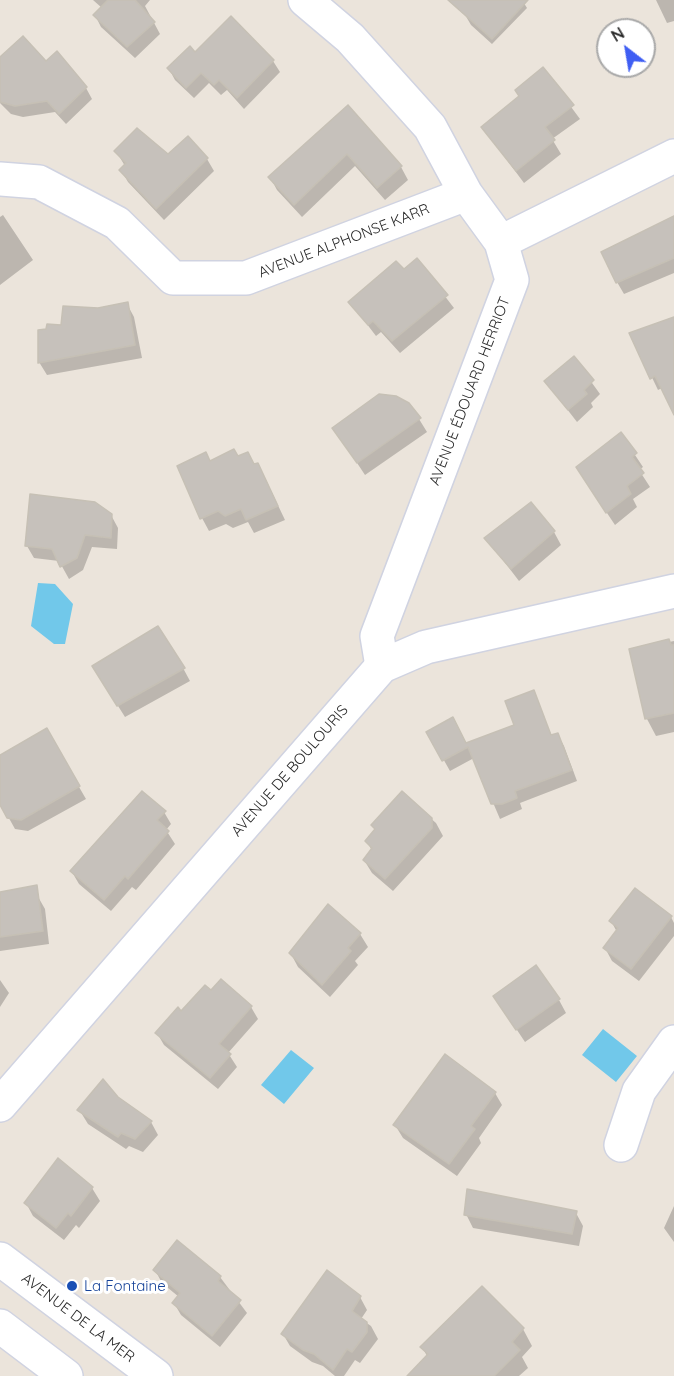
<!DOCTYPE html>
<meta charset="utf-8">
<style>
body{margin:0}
#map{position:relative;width:674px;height:1376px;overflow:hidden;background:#ebe4db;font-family:Quicksand,sans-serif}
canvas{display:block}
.north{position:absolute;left:596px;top:18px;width:60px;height:60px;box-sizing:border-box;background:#fff;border:2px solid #a9a9a9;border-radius:50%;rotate:329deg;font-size:16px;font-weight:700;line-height:24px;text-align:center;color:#292929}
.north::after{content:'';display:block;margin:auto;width:21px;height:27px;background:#3f5ef3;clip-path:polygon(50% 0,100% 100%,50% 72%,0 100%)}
</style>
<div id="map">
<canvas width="674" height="1376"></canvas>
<div class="north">N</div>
</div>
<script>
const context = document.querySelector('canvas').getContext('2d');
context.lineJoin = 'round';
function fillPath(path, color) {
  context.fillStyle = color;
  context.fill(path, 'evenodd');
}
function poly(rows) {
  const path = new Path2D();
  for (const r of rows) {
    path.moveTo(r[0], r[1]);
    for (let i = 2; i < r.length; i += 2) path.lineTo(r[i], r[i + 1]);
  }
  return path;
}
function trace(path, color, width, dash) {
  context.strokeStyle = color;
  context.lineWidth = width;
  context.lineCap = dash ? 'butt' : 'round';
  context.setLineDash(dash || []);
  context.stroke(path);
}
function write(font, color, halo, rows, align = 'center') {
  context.font = font + ' Quicksand,sans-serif';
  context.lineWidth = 6;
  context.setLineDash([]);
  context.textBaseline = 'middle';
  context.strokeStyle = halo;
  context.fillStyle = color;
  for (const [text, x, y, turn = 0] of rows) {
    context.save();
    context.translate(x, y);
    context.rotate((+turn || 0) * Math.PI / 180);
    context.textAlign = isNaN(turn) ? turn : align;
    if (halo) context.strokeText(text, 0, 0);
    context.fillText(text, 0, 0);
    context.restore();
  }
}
fillPath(poly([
 [38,583,55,584,73,604,65,644,54,644,31,626],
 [603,1029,637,1056,616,1082,582,1055],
 [291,1050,314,1068,284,1104,261,1085]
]), '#71c8ea');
fillPath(poly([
 [93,0,150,0,145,6,160,34,135,58,101,27,95,15,102,8],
 [467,0,522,0,527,8,492,44,471,25,464,13],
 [656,0,674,0,674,21,667,23],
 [231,18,273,61,280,72,244,109,227,90,221,95,209,83,194,98,175,80,169,69,195,54],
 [0,59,46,63,86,88,92,99,66,124,55,112,23,117,11,114,0,103],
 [543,69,580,119,552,139,561,154,524,183,483,128,520,97],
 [348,108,401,167,408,180,385,200,355,166,302,217,277,190,270,177],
 [116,151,207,159,214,171,164,220,128,182,121,170,125,166],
 [3,215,33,260,0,285,0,217],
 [674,218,674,273,624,294,617,282],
 [417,260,454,308,400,353,381,332,376,336,350,302,404,271],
 [127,304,134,317,142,358,47,375,39,362,63,326,98,309],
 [674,319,674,409,662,388,658,390,635,342],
 [574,358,600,394,591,403,593,407,577,422,546,382],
 [419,419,427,432,365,475,334,428],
 [621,434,643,467,639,470,650,487,633,499,637,507,615,525,585,480],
 [238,458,254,466,265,478,285,520,254,533,248,522,233,528,226,524,209,531,202,518,210,463],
 [111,515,118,528,117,549,92,547,83,570,69,579,59,561,34,558,27,546],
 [554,532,561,545,519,581,486,538],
 [674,641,674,732,656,736,647,719,631,650],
 [183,668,190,681,125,717,101,679],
 [533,692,552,737,558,735,564,746,577,781,520,803,522,809,500,819,474,758,450,771,428,732,466,745,516,726],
 [46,730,86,799,28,831,15,829,0,802,0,757],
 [402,793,436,823,443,836,393,891,372,873,364,860,372,851,367,841],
 [164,812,171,824,166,830,175,844,136,890,132,887,111,911,79,884,72,872],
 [0,894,37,895,45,909,49,944,0,951],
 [671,917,674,923,674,936,639,981,612,961,605,948,617,932,611,921],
 [360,934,368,947,355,961,358,965,330,997,298,967,291,954],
 [0,980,9,993,0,1007],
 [212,992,251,1007,258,1019,228,1053,237,1067,218,1089,164,1045,157,1033],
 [495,997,559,1000,566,1013,525,1042],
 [495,1093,502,1105,479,1138,481,1143,457,1176,403,1138,395,1125],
 [117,1098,151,1122,158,1135,143,1152,129,1146,126,1149,88,1124,80,1111],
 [92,1188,100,1201,79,1228,76,1225,64,1240,33,1216,26,1203],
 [674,1206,674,1242,664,1228],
 [576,1213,583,1226,579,1246,473,1228,466,1214],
 [155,1270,220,1277,247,1313,220,1347,181,1315,174,1303,179,1297,162,1283],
 [327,1272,360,1297,367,1310,361,1319,371,1326,378,1339,360,1363,355,1360,344,1376,335,1376,323,1366,312,1362,290,1346,283,1334],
 [482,1288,523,1329,532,1346,522,1357,528,1368,519,1376,409,1376,427,1356,422,1347]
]), '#0003');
const building = poly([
 [108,0,135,0,155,22,127,47,93,15,108,0],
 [448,0,528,0,492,39,448,0],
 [231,16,274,60,237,98,219,80,214,85,201,73,186,88,167,68,190,46,195,52,231,16],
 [23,36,46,61,57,51,87,87,59,114,47,101,15,106,0,102,0,57,23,36],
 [543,67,574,105,545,127,555,140,516,171,481,127,519,96,515,90,543,67],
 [348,105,402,166,377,188,347,154,294,205,268,177,348,105],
 [137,128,168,154,188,136,208,158,156,209,119,170,126,163,114,151,137,128],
 [674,216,674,258,616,283,601,252,674,216],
 [417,258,448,295,392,341,373,321,368,325,348,302,396,261,404,269,417,258],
 [128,302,135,345,38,363,38,330,46,329,47,324,61,325,63,306,98,308,128,302],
 [674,317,674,415,655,376,650,379,629,333,674,317],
 [574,356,594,380,584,390,587,394,568,410,544,381,574,356],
 [379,394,396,396,409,403,421,418,357,463,332,428,379,394],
 [621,432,637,453,632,457,644,473,627,486,631,494,606,513,576,467,621,432],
 [234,449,238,456,248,452,254,464,258,463,278,506,246,520,241,509,225,516,218,511,200,519,177,466,206,452,210,461,234,449],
 [30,494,95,502,112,514,111,538,85,535,77,558,60,567,52,549,25,546,30,494],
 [531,502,555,531,511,569,484,538,531,502],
 [158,626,185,668,117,706,92,666,158,626],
 [669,639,671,645,674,645,674,713,645,719,629,649,669,639],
 [534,690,551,735,558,733,572,770,515,791,517,798,502,804,491,804,468,747,442,761,426,732,453,717,466,743,514,725,505,701,534,690],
 [47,728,80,786,21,820,7,818,0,805,0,755,47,728],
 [142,791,166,811,157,820,169,831,128,879,125,876,104,900,70,871,142,791],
 [402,791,432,818,432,828,385,879,363,860,372,848,365,841,375,829,371,825,402,791],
 [37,885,43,931,0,937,0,892,37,885],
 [635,888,672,916,631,969,603,948,618,928,609,921,635,888],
 [328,904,361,933,348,948,351,951,322,985,289,953,328,904],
 [536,965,560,999,516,1030,493,996,536,965],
 [221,979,252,1006,219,1044,231,1054,210,1078,155,1033,178,1007,181,1011,205,985,211,990,221,979],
 [445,1054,496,1092,471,1126,475,1129,449,1164,393,1125,445,1054],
 [103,1079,118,1097,152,1121,135,1139,121,1133,118,1137,77,1110,103,1079],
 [58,1158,93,1187,71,1216,68,1213,56,1228,24,1203,58,1158],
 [467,1189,577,1211,572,1234,464,1215,467,1189],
 [177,1240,221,1276,218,1281,241,1300,212,1336,172,1303,180,1293,153,1270,177,1240],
 [327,1270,361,1296,352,1311,367,1322,367,1332,352,1352,347,1349,333,1370,314,1354,303,1350,281,1334,327,1270],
 [482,1286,524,1328,512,1342,520,1350,494,1376,407,1376,428,1354,420,1347,482,1286]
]);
fillPath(building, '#c6c1bb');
trace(building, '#c6c0b5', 1.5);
const minor = poly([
 [305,0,350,38,430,127,466,194,501,242,512,280,377,636,382,666],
 [0,179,39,182,117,223,173,278,246,278,466,194],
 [501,242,674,156],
 [621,1145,639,1091,674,1042]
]);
const tertiary = poly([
 [0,1105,382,666,426,647,674,591],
 [0,1259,156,1376],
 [0,1326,66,1376]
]);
trace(minor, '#d0d3e1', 36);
trace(tertiary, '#d0d3e1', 36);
trace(minor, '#fff', 33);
trace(tertiary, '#fff', 33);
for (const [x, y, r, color] of [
 [72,1286,6,"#1a4fb4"]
]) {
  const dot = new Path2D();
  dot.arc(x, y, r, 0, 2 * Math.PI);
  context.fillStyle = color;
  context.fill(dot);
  trace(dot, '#fff', 2);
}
write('15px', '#292929', '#fff', [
 ["AVENUE ALPHONSE KARR",344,241,-21],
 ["AVENUE ÉDOUARD HERRIOT",470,391,-69],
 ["AVENUE DE BOULOURIS",290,771,-49],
 ["AVENUE DE LA MER",78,1318,37]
]);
write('15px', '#164399', '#fff', [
 ["La Fontaine",84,1286]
], 'left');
</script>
